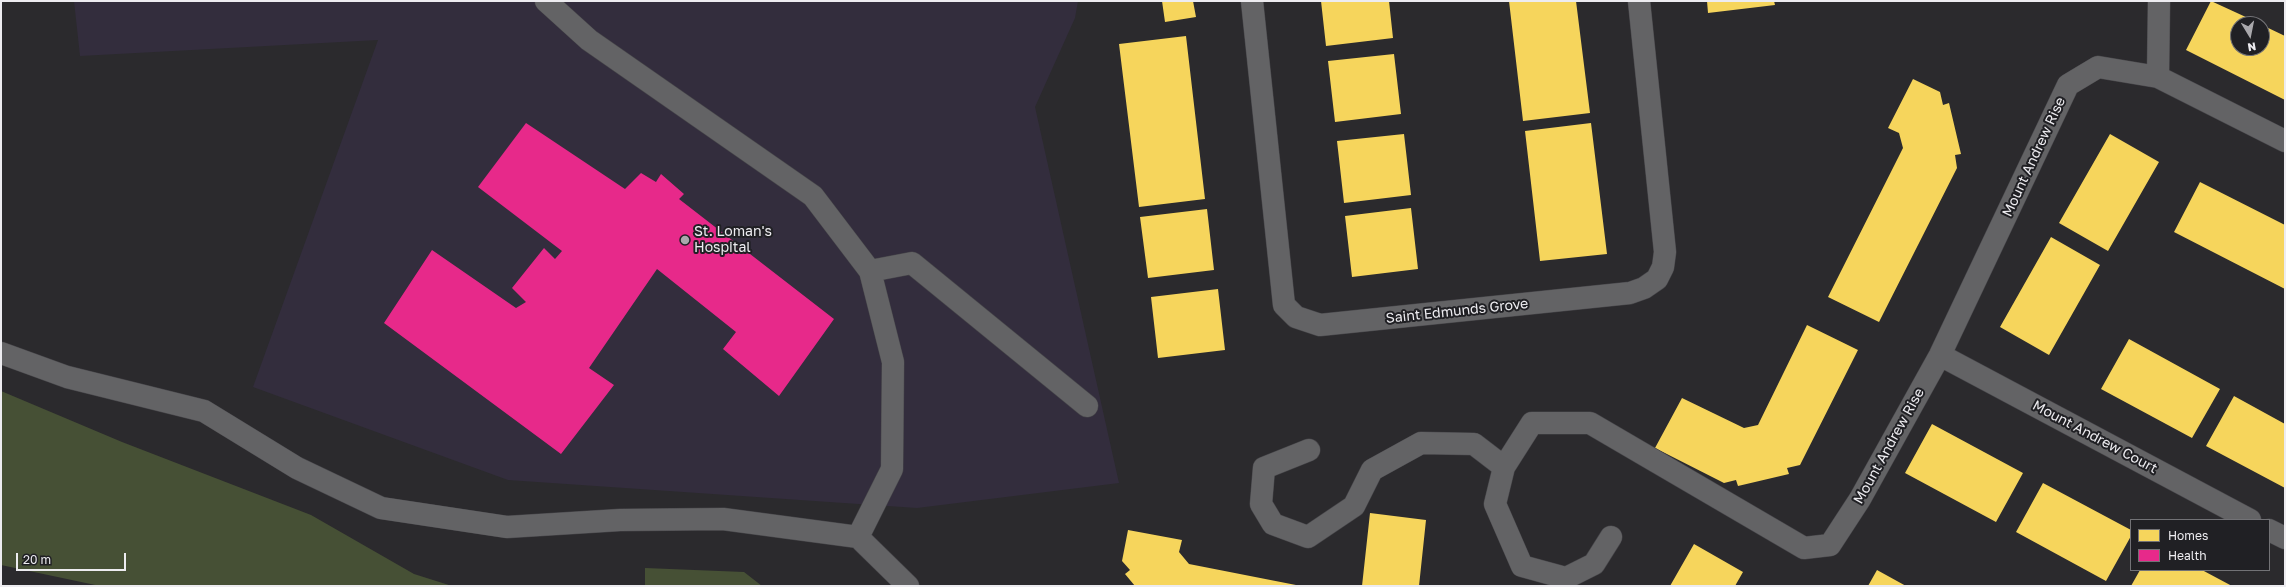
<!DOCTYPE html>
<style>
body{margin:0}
#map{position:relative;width:2286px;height:587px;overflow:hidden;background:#2b2a2d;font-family:"Golos Text",sans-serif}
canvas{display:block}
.frame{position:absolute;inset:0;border:2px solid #edecf0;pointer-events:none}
.legend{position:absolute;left:2130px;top:519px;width:140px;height:52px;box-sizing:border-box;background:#202024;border:1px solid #727276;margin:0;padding:5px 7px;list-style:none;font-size:12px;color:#edecf0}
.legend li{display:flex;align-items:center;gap:8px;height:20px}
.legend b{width:20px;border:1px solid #727276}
.north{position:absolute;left:2230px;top:16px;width:40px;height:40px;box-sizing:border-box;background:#202024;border:1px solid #727276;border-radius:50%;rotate:170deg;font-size:11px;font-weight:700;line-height:16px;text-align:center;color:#edecf0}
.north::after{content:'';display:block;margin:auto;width:14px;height:18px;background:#a9a8ac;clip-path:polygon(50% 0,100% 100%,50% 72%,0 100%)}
.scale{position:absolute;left:16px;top:553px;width:110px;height:18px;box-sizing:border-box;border:2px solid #edecf0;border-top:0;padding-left:5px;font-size:12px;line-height:14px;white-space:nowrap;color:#edecf0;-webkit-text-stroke:3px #202024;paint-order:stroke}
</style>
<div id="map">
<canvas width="2286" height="587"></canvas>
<div class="frame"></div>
<ul class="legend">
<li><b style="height:11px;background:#f6d55c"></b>Homes</li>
<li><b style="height:11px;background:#e7298a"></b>Health</li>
</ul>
<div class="north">N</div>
<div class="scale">20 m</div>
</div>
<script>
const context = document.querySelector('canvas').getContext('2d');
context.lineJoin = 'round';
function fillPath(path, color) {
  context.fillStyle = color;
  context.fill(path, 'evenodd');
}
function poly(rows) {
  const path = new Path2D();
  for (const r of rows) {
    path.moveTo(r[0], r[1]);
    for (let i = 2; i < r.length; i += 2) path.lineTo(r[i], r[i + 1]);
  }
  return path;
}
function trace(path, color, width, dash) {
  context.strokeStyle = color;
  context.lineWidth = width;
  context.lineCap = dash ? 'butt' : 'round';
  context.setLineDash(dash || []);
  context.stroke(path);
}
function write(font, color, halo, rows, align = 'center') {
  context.font = font + ' "Golos Text",sans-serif';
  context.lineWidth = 4;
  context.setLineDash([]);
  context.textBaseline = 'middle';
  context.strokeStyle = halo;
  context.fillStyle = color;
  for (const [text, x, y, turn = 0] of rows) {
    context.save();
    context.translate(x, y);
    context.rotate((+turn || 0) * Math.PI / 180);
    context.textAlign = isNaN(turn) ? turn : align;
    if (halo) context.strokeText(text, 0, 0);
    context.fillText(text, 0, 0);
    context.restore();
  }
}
fillPath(poly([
 [74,1,1078,1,1075,18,1035,107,1119,483,917,508,508,480,253,387,378,40,80,56]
]), '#332d3d');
fillPath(poly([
 [1,391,122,442,311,515,414,574,452,586,100,586,1,565],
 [645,568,744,572,762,586,645,586]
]), '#465035');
fillPath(poly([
 [1162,1,1193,1,1196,17,1165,22],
 [1321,1,1389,1,1393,38,1326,46],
 [1509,1,1576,1,1590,113,1523,121],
 [1707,1,1774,1,1775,5,1708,13],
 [2211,1,2261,24,2238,24,2238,48,2262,48,2262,25,2285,36,2285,100,2186,50],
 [1186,36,1205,199,1139,207,1119,44],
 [1394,54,1401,114,1335,122,1328,61],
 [1913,79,1940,92,1943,105,1949,103,1961,154,1955,155,1957,168,1879,322,1828,297,1903,148,1899,133,1888,128],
 [1591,123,1607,254,1540,261,1525,131],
 [1404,134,1411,195,1344,203,1337,141],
 [2110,134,2159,162,2108,251,2059,223],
 [2200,182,2285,225,2285,289,2174,232],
 [1411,208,1418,269,1352,277,1345,216],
 [1207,209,1214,270,1148,278,1140,217],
 [2051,237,2100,265,2049,355,2000,327],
 [1218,289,1225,350,1158,358,1151,297],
 [1807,325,1858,350,1800,465,1787,468,1789,474,1738,486,1736,480,1724,483,1655,448,1682,398,1744,428,1758,425],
 [2129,339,2220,389,2192,438,2101,389],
 [2234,396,2285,424,2285,488,2206,446],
 [1932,424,2023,473,1996,522,1905,473],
 [2043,483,2131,530,2131,536,2106,581,2016,532],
 [1370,513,1426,520,1419,586,1362,586],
 [1128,530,1182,540,1179,552,1189,564,1301,586,1135,586,1125,574,1130,570,1122,561],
 [1694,544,1743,572,1735,586,1670,586],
 [1877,570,1906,586,1868,586],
 [2140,570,2202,570,2232,586,2131,586]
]), '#f6d55c');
fillPath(poly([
 [526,123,625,189,641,173,656,182,661,174,684,194,679,199,834,319,779,396,723,349,736,332,657,269,589,368,614,385,561,454,384,323,432,250,516,308,526,302,512,288,544,248,555,259,562,251,478,187]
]), '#e7298a');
const minor = poly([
 [546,1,589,40,813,196,870,271,893,362,892,469,858,537],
 [1252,1,1284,305,1296,317,1320,325,1630,293,1644,288,1657,279,1663,267,1665,252,1639,1],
 [2158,77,2159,1],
 [870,271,912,263,1087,406],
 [1,353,67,377,204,411,297,468,381,508,507,527,620,520,723,519,858,537,908,586],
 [1940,355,2250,520],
 [1309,450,1264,468,1261,504,1273,524,1308,537,1354,506,1372,470,1421,443,1474,444,1504,467],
 [2269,530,2285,538],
 [1611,537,1594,564,1566,578,1522,566,1495,504,1504,467,1532,423,1590,423,1804,548,1830,545,1860,499,1940,355,2068,85,2098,67,2158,77,2285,141]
]);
trace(minor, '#47464a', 23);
trace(minor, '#636365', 22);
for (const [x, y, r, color] of [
 [685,240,5,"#a9a8ac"]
]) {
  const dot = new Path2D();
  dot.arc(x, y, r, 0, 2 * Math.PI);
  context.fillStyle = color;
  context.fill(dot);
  trace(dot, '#202024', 1.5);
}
write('14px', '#edecf0', '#202024', [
 ["Mount Andrew Rise",2034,157,-65],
 ["Saint Edmunds Grove",1457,311,-6],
 ["Mount Andrew Court",2095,437,28],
 ["Mount Andrew Rise",1889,446,-61]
]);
write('14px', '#edecf0', '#202024', [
 ["St. Loman's",694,232],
 ["Hospital",694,248]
], 'left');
</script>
